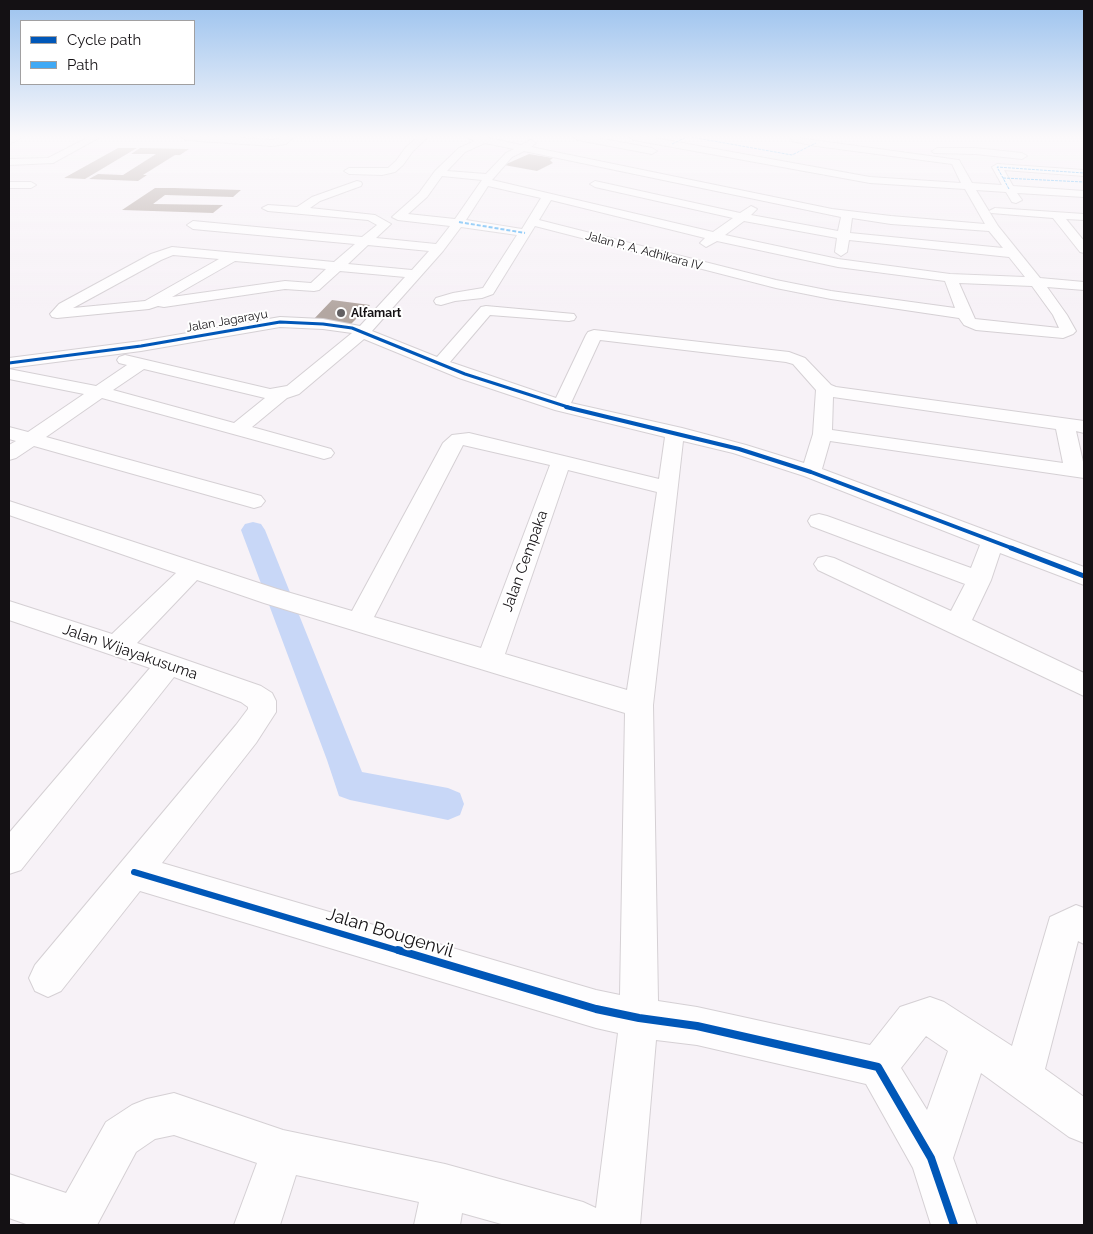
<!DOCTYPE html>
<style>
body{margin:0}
#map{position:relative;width:1093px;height:1234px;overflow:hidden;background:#f7f2f7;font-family:Raleway,sans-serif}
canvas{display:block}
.frame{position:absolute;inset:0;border:10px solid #141114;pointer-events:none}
.legend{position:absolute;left:20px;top:20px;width:175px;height:65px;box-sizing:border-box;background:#fff;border:1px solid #a1a0a1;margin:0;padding:6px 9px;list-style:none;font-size:15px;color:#141114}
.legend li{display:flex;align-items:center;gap:10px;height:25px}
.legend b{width:25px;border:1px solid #a1a0a1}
</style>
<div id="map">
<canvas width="1093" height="1234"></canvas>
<div class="frame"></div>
<ul class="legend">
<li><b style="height:6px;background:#0057b8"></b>Cycle path</li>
<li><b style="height:6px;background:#3fa9f5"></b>Path</li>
</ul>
</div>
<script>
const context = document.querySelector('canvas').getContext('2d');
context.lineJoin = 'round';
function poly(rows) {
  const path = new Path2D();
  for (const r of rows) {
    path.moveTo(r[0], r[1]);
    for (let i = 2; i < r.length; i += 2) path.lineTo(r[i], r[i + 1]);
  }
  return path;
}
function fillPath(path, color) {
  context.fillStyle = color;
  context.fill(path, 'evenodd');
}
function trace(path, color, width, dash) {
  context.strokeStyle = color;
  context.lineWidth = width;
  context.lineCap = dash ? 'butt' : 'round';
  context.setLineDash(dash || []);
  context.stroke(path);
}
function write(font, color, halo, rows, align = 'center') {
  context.font = font + ' Raleway,sans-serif';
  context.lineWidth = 4;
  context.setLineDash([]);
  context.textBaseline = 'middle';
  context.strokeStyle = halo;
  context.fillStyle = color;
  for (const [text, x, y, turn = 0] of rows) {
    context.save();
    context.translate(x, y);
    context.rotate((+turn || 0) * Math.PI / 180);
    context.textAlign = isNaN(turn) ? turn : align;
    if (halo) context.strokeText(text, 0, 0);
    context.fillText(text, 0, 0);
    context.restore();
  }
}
fillPath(poly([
 [253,522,261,524,265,530,362,772,448,788,460,793,464,804,460,815,448,820,350,800,339,796,327,760,241,530,245,524,253,522]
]), '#c8d7f7');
fillPath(poly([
 [118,148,137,148,85,179,64,178],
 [140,148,189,149,180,155,175,155,143,175,147,175,138,181,89,179,98,174,123,175,156,154,131,154],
 [529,154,553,158,550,160,553,163,537,171,504,165],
 [155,188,174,188,241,190,233,197,165,195,153,204,223,205,213,213,122,210],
 [332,300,370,305,350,325,312,321]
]), '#b3a7a2');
const street = poly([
 [89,137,100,137,53,163,9,165,9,159,48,158,89,137],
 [182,137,225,137,272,140,284,137,294,137,286,144,272,146,186,140,182,137],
 [418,137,428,137,413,151,403,165,395,172,382,175,349,174,344,171,349,168,388,168,396,161,406,147,418,137],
 [467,137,484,137,521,145,531,140,536,143,531,147,832,209,891,216,985,224,965,189,870,183,634,140,630,137,649,137,870,177,961,183,952,164,816,146,792,141,791,137,959,160,972,183,1002,185,992,167,997,164,1084,170,1084,176,1004,170,1013,186,1084,191,1084,197,1017,193,1022,200,1016,203,1012,202,1006,192,976,190,998,226,1040,278,1084,282,1084,290,1047,287,1067,315,1076,331,1073,334,1063,338,976,330,964,325,959,318,831,299,776,288,535,226,493,294,482,298,455,301,441,305,436,304,434,301,436,298,453,293,483,288,517,235,461,227,443,251,372,331,437,357,481,307,486,306,574,314,576,317,574,320,569,321,490,315,450,362,556,398,586,335,588,332,594,330,789,352,805,358,831,385,836,387,1084,421,1084,433,1076,431,1084,466,1084,478,830,441,822,469,1084,567,1084,585,1000,553,991,580,972,620,1084,673,1084,696,818,570,814,564,818,558,826,556,834,558,951,611,965,584,811,526,808,521,811,516,819,514,827,516,971,568,980,545,804,476,733,453,683,441,653,705,658,1001,697,1007,870,1045,900,1007,930,997,944,1002,1012,1046,1050,917,1076,905,1084,908,1084,944,1078,941,1045,1069,1084,1097,1084,1143,1069,1137,981,1073,953,1158,977,1225,931,1225,913,1168,866,1084,697,1045,656,1040,640,1225,505,1225,462,1213,460,1225,414,1225,419,1202,296,1175,280,1225,234,1225,257,1163,174,1135,155,1139,136,1152,97,1225,29,1225,9,1218,9,1174,66,1193,106,1122,132,1105,147,1099,174,1093,283,1130,445,1164,583,1202,596,1208,618,1033,596,1028,140,891,61,991,48,997,35,991,29,978,35,965,236,725,248,709,248,707,241,702,174,677,21,870,9,874,9,833,150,668,9,620,9,601,112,634,176,573,9,515,9,501,277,589,352,611,443,443,452,435,469,433,659,479,665,437,555,410,459,378,364,339,299,394,287,398,252,427,331,449,334,453,331,457,324,459,317,457,102,398,46,437,261,496,265,501,261,506,254,508,34,446,16,458,9,460,9,445,16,441,9,439,9,427,28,432,84,394,9,379,9,369,96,386,127,365,119,363,117,360,119,357,125,355,270,389,287,386,352,333,323,329,280,327,141,351,9,368,9,358,141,341,280,317,323,319,360,326,405,277,340,271,319,290,314,291,285,289,164,307,158,306,149,309,57,318,52,317,50,314,59,304,151,254,172,247,334,262,355,244,193,229,187,225,193,221,362,237,377,225,368,220,268,211,262,208,268,205,297,207,312,197,357,181,361,182,362,184,361,186,320,201,310,208,375,215,391,224,376,238,436,244,450,226,398,220,392,217,419,193,435,171,459,148,475,141,467,137],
 [485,143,514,149,506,153,486,174,447,171,465,152,485,143],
 [524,151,841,217,838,231,751,215,757,209,751,206,740,213,595,181,590,184,595,187,733,218,713,232,492,180,512,157,524,151],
 [442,176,482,180,455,219,408,214,427,197,442,176],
 [488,186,541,198,522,229,466,220,488,186],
 [551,200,705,238,700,243,706,247,717,241,838,267,945,281,955,308,831,291,776,280,539,220,551,200],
 [852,218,891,224,989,231,1003,248,850,233,852,218],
 [744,221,837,238,835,252,841,256,847,252,849,240,1009,257,1025,277,950,274,838,259,725,235,744,221],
 [368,245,429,251,412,270,348,264,368,245],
 [173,255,219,259,145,301,73,308,161,260,173,255],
 [235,261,326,269,311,283,285,281,172,297,235,261],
 [959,283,1032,286,1053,315,1059,328,975,319,959,283],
 [600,340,786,362,793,364,816,390,813,434,804,463,746,445,682,428,571,403,600,340],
 [144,369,265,398,234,423,113,390,144,369],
 [833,397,1056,429,1063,463,832,430,833,397],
 [463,445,550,465,481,648,374,617,463,445],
 [568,470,657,492,627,690,505,654,568,470],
 [197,580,264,603,625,713,620,995,596,990,162,863,256,743,276,712,276,701,272,693,261,686,137,643,197,580],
 [926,1036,948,1051,927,1110,901,1068,926,1036],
 [574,137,592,137,652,148,657,151,652,154,578,140,574,137],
 [937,148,975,148,1022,153,1027,156,1022,159,975,154,934,153,932,151,937,148],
 [9,182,31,182,36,185,31,188,9,188,9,182],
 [995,208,1084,214,1084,220,1066,219,1084,241,1084,253,1080,252,1053,218,991,213,989,211,995,208]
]);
const highway = poly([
 [11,137,23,137,9,145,9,138,11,137]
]);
trace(street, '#d5d0d4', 2);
trace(highway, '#d5d0d4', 1);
fillPath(street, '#fefdfe');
fillPath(highway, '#fefdfe');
trace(poly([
 [691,137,792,155,816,143],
 [672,144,687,137],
 [1003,178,1084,182],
 [1009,189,997,167,1084,173]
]), '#3fa9f5', 1, [3, 1]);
trace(poly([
 [459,222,525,233]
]), '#3fa9f5', 2, [4, 2]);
trace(poly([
 [9,363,141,346,280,322,323,324,352,328,465,374,571,408]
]), '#0057b8', 3);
trace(poly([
 [566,407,739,449,811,472,1014,549]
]), '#0057b8', 4);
trace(poly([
 [1011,548,1084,576]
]), '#0057b8', 5);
trace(poly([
 [134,872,403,952]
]), '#0057b8', 6);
trace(poly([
 [398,950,596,1009,639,1018,697,1026,878,1067,931,1158,954,1225]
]), '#0057b8', 8);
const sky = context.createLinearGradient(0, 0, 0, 310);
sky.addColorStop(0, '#9bc2ee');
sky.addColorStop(0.44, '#fbf9fb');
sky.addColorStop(1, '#fbf9fb00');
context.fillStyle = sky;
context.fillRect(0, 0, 1093, 310);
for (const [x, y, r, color] of [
 [341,313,5,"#636063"]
]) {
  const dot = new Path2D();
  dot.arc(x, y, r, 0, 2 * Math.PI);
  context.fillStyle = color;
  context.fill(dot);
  trace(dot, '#fff', 2);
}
write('12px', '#141114', '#fff', [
 ["Jalan P. A. Adhikara IV",644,251,15],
 ["Jalan Jagarayu",227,321,-10]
]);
write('bold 12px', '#141114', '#fff', [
 ["Alfamart",351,313]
], 'left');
write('15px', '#141114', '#fff', [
 ["Jalan Cempaka",525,561,-70],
 ["Jalan Wijayakusuma",130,652,19]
]);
write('18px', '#141114', '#fff', [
 ["Jalan Bougenvil",390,933,17]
]);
</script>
